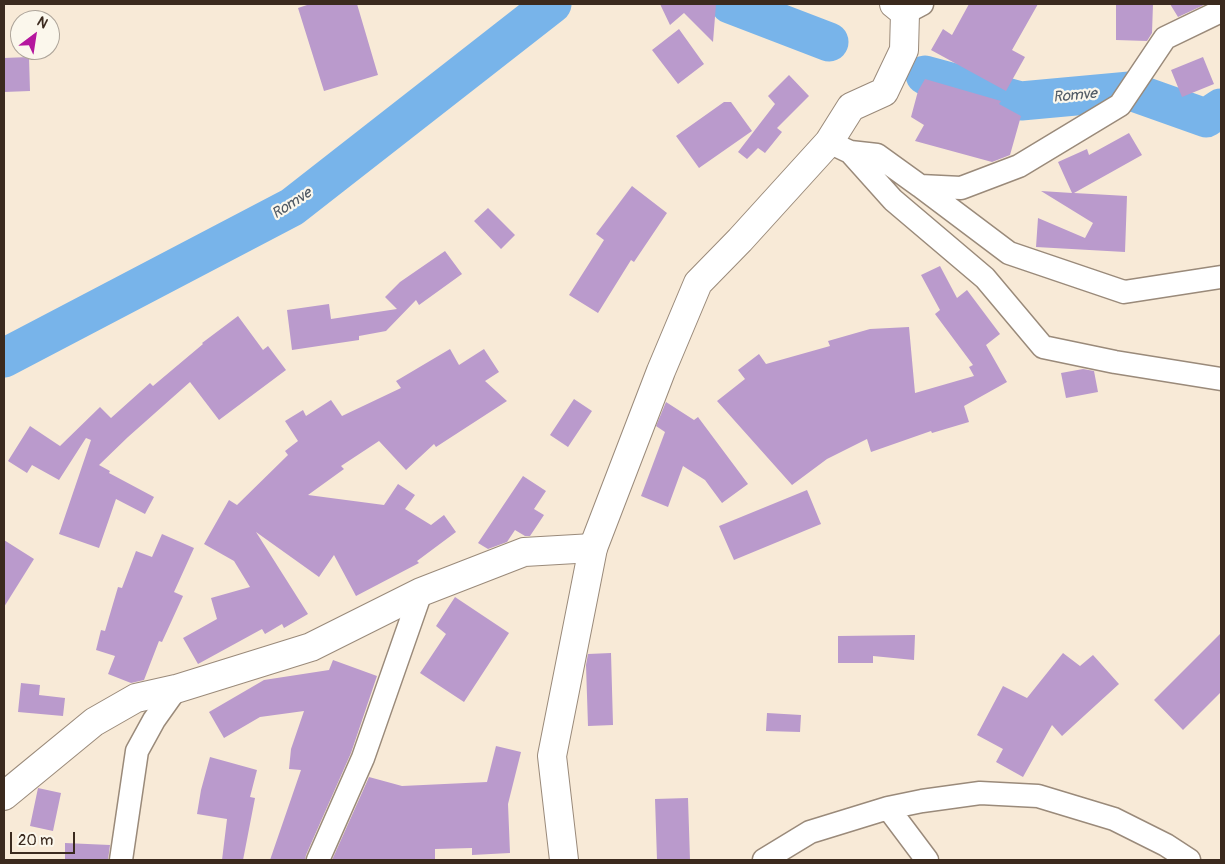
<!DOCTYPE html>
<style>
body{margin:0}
#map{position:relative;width:1225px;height:864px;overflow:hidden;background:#f8ead7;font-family:Pangolin,sans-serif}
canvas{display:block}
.frame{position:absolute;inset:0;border:5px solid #3b2a1e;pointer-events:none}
.north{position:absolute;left:10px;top:10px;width:50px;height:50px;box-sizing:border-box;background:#fbf7ec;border:1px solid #aea59a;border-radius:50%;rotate:31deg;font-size:14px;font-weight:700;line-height:20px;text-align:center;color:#3b2a1e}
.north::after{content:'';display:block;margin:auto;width:18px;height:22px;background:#b5179e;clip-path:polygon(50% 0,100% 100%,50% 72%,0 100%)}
.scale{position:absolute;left:10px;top:832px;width:65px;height:22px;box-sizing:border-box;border:2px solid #3b2a1e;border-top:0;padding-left:6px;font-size:15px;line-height:18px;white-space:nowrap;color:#3b2a1e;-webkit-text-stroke:4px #fbf7ec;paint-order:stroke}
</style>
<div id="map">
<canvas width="1225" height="864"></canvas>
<div class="frame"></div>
<div class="north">N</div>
<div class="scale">20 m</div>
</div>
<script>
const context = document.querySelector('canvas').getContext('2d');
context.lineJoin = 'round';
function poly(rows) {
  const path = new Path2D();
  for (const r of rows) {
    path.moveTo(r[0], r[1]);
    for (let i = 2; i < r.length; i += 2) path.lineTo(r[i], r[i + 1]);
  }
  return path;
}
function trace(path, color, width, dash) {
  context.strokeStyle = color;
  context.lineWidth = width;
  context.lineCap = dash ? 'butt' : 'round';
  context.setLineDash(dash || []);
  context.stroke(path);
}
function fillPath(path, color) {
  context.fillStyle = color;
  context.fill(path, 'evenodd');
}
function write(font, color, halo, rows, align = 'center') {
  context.font = font + ' Pangolin,sans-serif';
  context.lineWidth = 4.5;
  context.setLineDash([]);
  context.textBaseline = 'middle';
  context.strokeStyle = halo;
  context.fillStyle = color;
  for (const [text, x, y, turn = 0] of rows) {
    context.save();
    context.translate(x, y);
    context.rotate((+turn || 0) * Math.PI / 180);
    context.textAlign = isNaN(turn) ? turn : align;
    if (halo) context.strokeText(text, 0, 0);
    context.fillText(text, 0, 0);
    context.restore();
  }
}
trace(poly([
 [730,4,829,42],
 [925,75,1021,101,1130,91,1206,118,1221,108],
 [4,358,292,207,552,4]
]), '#78b4ea', 39);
fillPath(poly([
 [310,4,357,4,378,75,324,91,298,8],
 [660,4,716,4,713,42,684,13,670,25],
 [969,4,1038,4,1012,50,1025,57,1006,91,931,50,943,29,952,35],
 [1116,4,1153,4,1152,33,1147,41,1116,40],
 [1170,4,1206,4,1178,17],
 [679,29,704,64,678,84,652,50],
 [29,57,30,91,4,92,4,58],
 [1203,57,1214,84,1182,97,1171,70],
 [789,75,809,96,777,128,782,132,765,153,758,148,747,159,738,152,775,104,768,96],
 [925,79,1001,101,999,104,1021,116,1010,155,992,162,915,141,924,125,911,117,918,91],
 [724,102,731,102,752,131,699,168,676,136],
 [1129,133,1142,155,1074,193,1127,196,1125,252,1036,247,1038,218,1085,238,1093,223,1041,191,1072,193,1058,162,1087,149,1089,155],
 [632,186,667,213,634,262,631,260,598,313,569,295,604,240,596,234],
 [488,208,515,235,501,249,474,221],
 [445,251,462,274,419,305,416,300,386,331,359,336,359,340,292,350,287,310,329,304,331,319,397,309,385,297,400,282],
 [940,266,957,298,967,290,1000,334,986,345,1007,382,964,406,969,422,932,433,931,431,871,452,867,439,827,459,792,485,717,401,745,379,738,370,759,354,766,364,830,346,828,341,870,329,909,327,915,393,974,376,969,367,973,365,935,314,940,310,921,275],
 [238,316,263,350,268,346,286,370,219,420,190,382,128,437,99,465,110,471,109,473,154,497,145,514,116,499,99,548,59,534,91,440,86,438,59,480,32,465,27,473,8,461,30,426,60,446,100,407,111,418,150,383,153,386,203,344,202,343],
 [450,349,459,365,484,349,499,372,485,381,507,401,436,447,434,444,406,470,379,441,341,466,344,469,308,495,384,505,398,484,415,495,405,509,431,525,444,515,456,532,417,561,419,563,356,596,334,555,319,577,256,532,308,614,284,628,282,624,265,634,262,629,198,664,183,638,217,619,211,598,250,587,234,561,204,544,229,500,237,505,288,455,285,451,298,441,285,421,303,410,306,416,331,400,342,416,401,388,396,381],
 [1083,369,1094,371,1098,392,1066,398,1061,373],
 [574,399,592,411,568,447,550,435],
 [666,402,694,420,698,417,748,484,722,503,705,480,683,466,668,507,641,496,665,432,656,426],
 [523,476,546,491,534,509,544,515,530,536,525,536,515,530,507,542,488,549,478,543],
 [807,490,821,524,734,560,719,526],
 [162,534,194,548,174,592,183,596,162,642,159,641,144,680,131,683,108,674,115,656,96,650,101,630,105,631,118,587,122,588,136,551,152,557],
 [4,540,34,559,4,607],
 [455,597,509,633,464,702,420,673,446,634,436,626],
 [1221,633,1221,692,1183,730,1154,700],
 [915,635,914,660,873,656,873,663,838,663,838,636],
 [611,653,613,725,588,726,586,665,588,654],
 [1063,653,1080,666,1093,655,1119,684,1062,736,1052,725,1023,777,996,762,1003,749,977,735,1003,686,1027,698],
 [333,660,377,676,351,753,306,855,305,860,270,860,301,770,289,769,291,749,304,711,260,717,224,738,209,712,264,680,329,670],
 [21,683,40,685,39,695,65,698,63,716,18,712],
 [767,713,801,715,800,732,766,731],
 [496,746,521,752,508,804,510,853,472,855,472,848,435,849,435,859,332,860,369,777,402,786,487,782],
 [210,757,257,770,250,797,255,798,243,860,222,860,227,819,197,814,201,790],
 [38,788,61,793,53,831,30,826],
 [688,798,690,860,657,860,655,799],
 [65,843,110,845,108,860,65,860]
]), '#ba9acc');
const minor = poly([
 [905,13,922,4],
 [829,142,850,152,893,200,985,278,1043,347,1115,362,1221,379],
 [850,152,877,155,920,186,961,188,1019,166,1120,105,1165,38,1221,11],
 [920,186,1009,253,1124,292,1221,277],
 [888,808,927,860],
 [121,860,137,751,154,720,176,689],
 [318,860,363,758,421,592],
 [764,860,810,832,888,808,922,801,980,793,1038,796,1114,819,1166,845,1189,860]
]);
const tertiary = poly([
 [4,796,94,722,136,698,176,689,311,647,421,592,524,552,593,548]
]);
const secondary = poly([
 [564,860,552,756,593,548,661,371,698,283,740,240,829,142,851,107,884,92,904,50,905,13,894,4]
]);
trace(minor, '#9a8a7a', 25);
trace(tertiary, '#9a8a7a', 30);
trace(secondary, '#9a8a7a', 30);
trace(minor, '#fff', 22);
trace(tertiary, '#fff', 28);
trace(secondary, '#fff', 28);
write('italic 15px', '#505a65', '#fbf7ec', [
 ["Romve",1075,96,-5],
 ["Romve",292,204,-33]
]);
</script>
